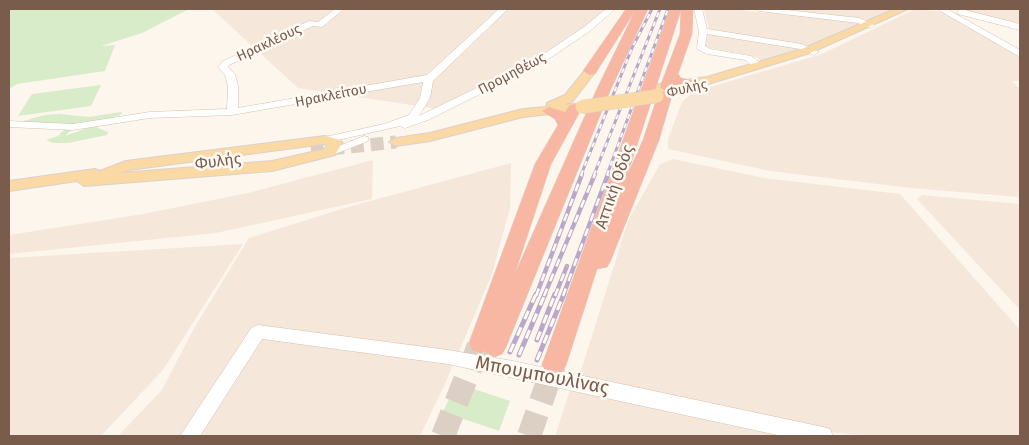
<!DOCTYPE html>
<meta charset="utf-8">
<style>
body{margin:0}
#map{position:relative;width:1029px;height:445px;overflow:hidden;background:#fdf6ec;font-family:"Fira Sans",sans-serif}
canvas{display:block}
.frame{position:absolute;inset:0;border:10px solid #7a5c4d;pointer-events:none}
</style>
<div id="map">
<canvas width="1029" height="445"></canvas>
<div class="frame"></div>
</div>
<script>
const context = document.querySelector('canvas').getContext('2d');
context.lineJoin = 'round';
function fillPath(path, color) {
  context.fillStyle = color;
  context.fill(path, 'evenodd');
}
function poly(rows) {
  const path = new Path2D();
  for (const r of rows) {
    path.moveTo(r[0], r[1]);
    for (let i = 2; i < r.length; i += 2) path.lineTo(r[i], r[i + 1]);
  }
  return path;
}
function trace(path, color, width, dash) {
  context.strokeStyle = color;
  context.lineWidth = width;
  context.lineCap = dash ? 'butt' : 'round';
  context.setLineDash(dash || []);
  context.stroke(path);
}
function write(font, color, halo, rows, align = 'center') {
  context.font = font + ' "Fira Sans",sans-serif';
  context.lineWidth = 5;
  context.setLineDash([]);
  context.textBaseline = 'middle';
  context.strokeStyle = halo;
  context.fillStyle = color;
  for (const [text, x, y, turn = 0] of rows) {
    context.save();
    context.translate(x, y);
    context.rotate((+turn || 0) * Math.PI / 180);
    context.textAlign = isNaN(turn) ? turn : align;
    if (halo) context.strokeText(text, 0, 0);
    context.fillText(text, 0, 0);
    context.restore();
  }
}
fillPath(poly([
 [212,9,605,9,598,18,528,64,438,109,298,88],
 [704,9,732,9,766,13,767,11,864,23,810,47,764,64,758,58,749,55,705,47,709,29],
 [783,9,893,9,869,20],
 [915,9,944,12,1020,57,1020,81,1012,81,1020,89,1020,197,911,188,770,171,668,149,668,139,682,102,693,92,822,54],
 [946,9,1020,9,1020,25,961,10],
 [673,159,764,178,900,194,1020,330,1020,436,871,436,828,432,579,377,628,221,660,164],
 [373,160,372,199,216,233,9,254,9,235,143,214,248,193],
 [511,163,510,208,492,274,444,386,420,436,118,436,162,390,193,330,249,238,348,207],
 [922,195,1020,204,1020,310,917,199],
 [243,244,163,370,101,436,9,436,9,258],
 [572,384,640,394,795,436,555,436]
]), '#f5e8da');
fillPath(poly([
 [9,9,189,9,142,33,101,46,115,45,105,71,17,84,9,89],
 [101,85,91,106,18,116,32,94],
 [121,112,122,114,111,119,76,125,16,123,45,115,60,114,89,117],
 [93,126,108,132,107,135,68,143,53,143,46,140,58,136,65,129,73,128,65,136],
 [456,383,510,401,499,431,443,412]
]), '#d8ecc9');
trace(poly([
 [311,151,396,142]
]), '#dcd0c4', 13, [13, 7]);
trace(poly([
 [443,436,480,343],
 [529,436,554,365]
]), '#dcd0c4', 24, [24, 12]);
const secondary = poly([
 [335,9,344,9,322,27,313,26,229,65,228,67,235,74,238,86,238,108,427,75,499,9,508,9,433,81,430,98,419,116,538,58,584,27,606,9,615,9,590,31,544,62,428,120,405,128,400,126,325,143,319,140,325,137,384,124,409,115,420,98,423,82,232,115,150,118,73,130,9,127,9,121,73,124,150,112,227,109,228,86,225,75,218,67,223,61,309,21,318,22,335,9],
 [694,9,702,9,707,29,802,44,819,52,814,55,800,49,707,34,705,46,710,49,751,56,758,61,760,63,756,69,750,69,750,64,745,60,707,54,697,49,699,31,694,9],
 [755,9,778,9,859,18,875,25,871,28,858,23,759,11,755,9],
 [937,9,947,9,1020,50,1020,57,937,9],
 [961,9,1020,24,1020,30,958,14,957,12,961,9],
 [364,136,368,137,368,141,330,156,324,152,364,136],
 [258,325,448,350,513,361,823,427,830,429,833,436,782,436,448,364,262,339,200,436,180,436,252,327,258,325]
]);
const primary = poly([
 [895,9,908,9,810,53,708,84,659,92,653,88,659,84,707,77,802,49,895,9],
 [590,67,596,71,573,101,564,105,582,103,588,107,587,110,523,117,430,141,396,146,389,142,396,138,430,133,523,109,546,107,547,103,565,95,586,69,590,67],
 [325,136,340,140,342,143,335,155,272,171,84,186,77,181,9,191,9,181,95,169,100,171,126,161,325,136],
 [324,144,327,145,325,149,272,161,120,173,129,170,324,144]
]);
const highway = poly([
 [626,9,648,9,610,91,506,347,502,354,494,357,484,351,480,353,472,350,469,343,535,164,558,125,555,119,542,111,549,107,565,112,570,105,575,104,582,108,551,164,514,276,596,91,635,11,595,74,590,75,583,71,626,9],
 [670,9,693,9,692,34,678,74,681,78,694,81,696,84,689,88,675,85,672,90,667,91,672,95,659,140,610,262,607,267,597,269,566,365,562,372,554,375,546,372,542,365,670,9],
 [681,10,680,34,660,87,665,91,658,95,643,140,627,176,681,10]
]);
trace(secondary, '#d6c0b0', 1);
trace(primary, '#dad1cd', 2);
trace(highway, '#dad1cd', 1);
fillPath(secondary, '#fff');
fillPath(primary, '#fbd9a5');
fillPath(highway, '#f7b7a3');
const railFar2 = poly([
 [581,175,632,48,652,9],
 [594,175,660,9],
 [607,175,668,9]
]);
const railFar1 = poly([
 [536,296,582,174],
 [544,296,595,174],
 [555,296,567,266],
 [563,296,608,174]
]);
const rail = poly([
 [537,340,555,294],
 [510,352,536,294],
 [519,355,545,294],
 [537,360,564,294]
]);
trace(railFar2, '#b9a8c9', 3);
trace(railFar1, '#b9a8c9', 4.5);
trace(rail, '#b9a8c9', 5);
trace(railFar2, '#fffaf3', 2, [5]);
trace(railFar1, '#fffaf3', 2.5, [8]);
trace(rail, '#fffaf3', 3, [9]);
const primaryBridge = poly([
 [582,107,657,96]
]);
trace(primaryBridge, '#dad1cd', 14, []);
trace(primaryBridge, '#fbd9a5', 13);
write('14px', '#7a5c4d', '#fffaf3', [
 ["Ηρακλέους",269,43,-25],
 ["Προμηθέως",512,74,-28],
 ["Φυλής",687,89,-13],
 ["Ηρακλείτου",331,96,-11]
]);
write('16px', '#7a5c4d', '#fffaf3', [
 ["Φυλής",218,162,-7],
 ["Αττική Οδός",615,187,-71]
]);
write('19px', '#7a5c4d', '#fffaf3', [
 ["Μπουμπουλίνας",542,376,11]
]);
</script>
